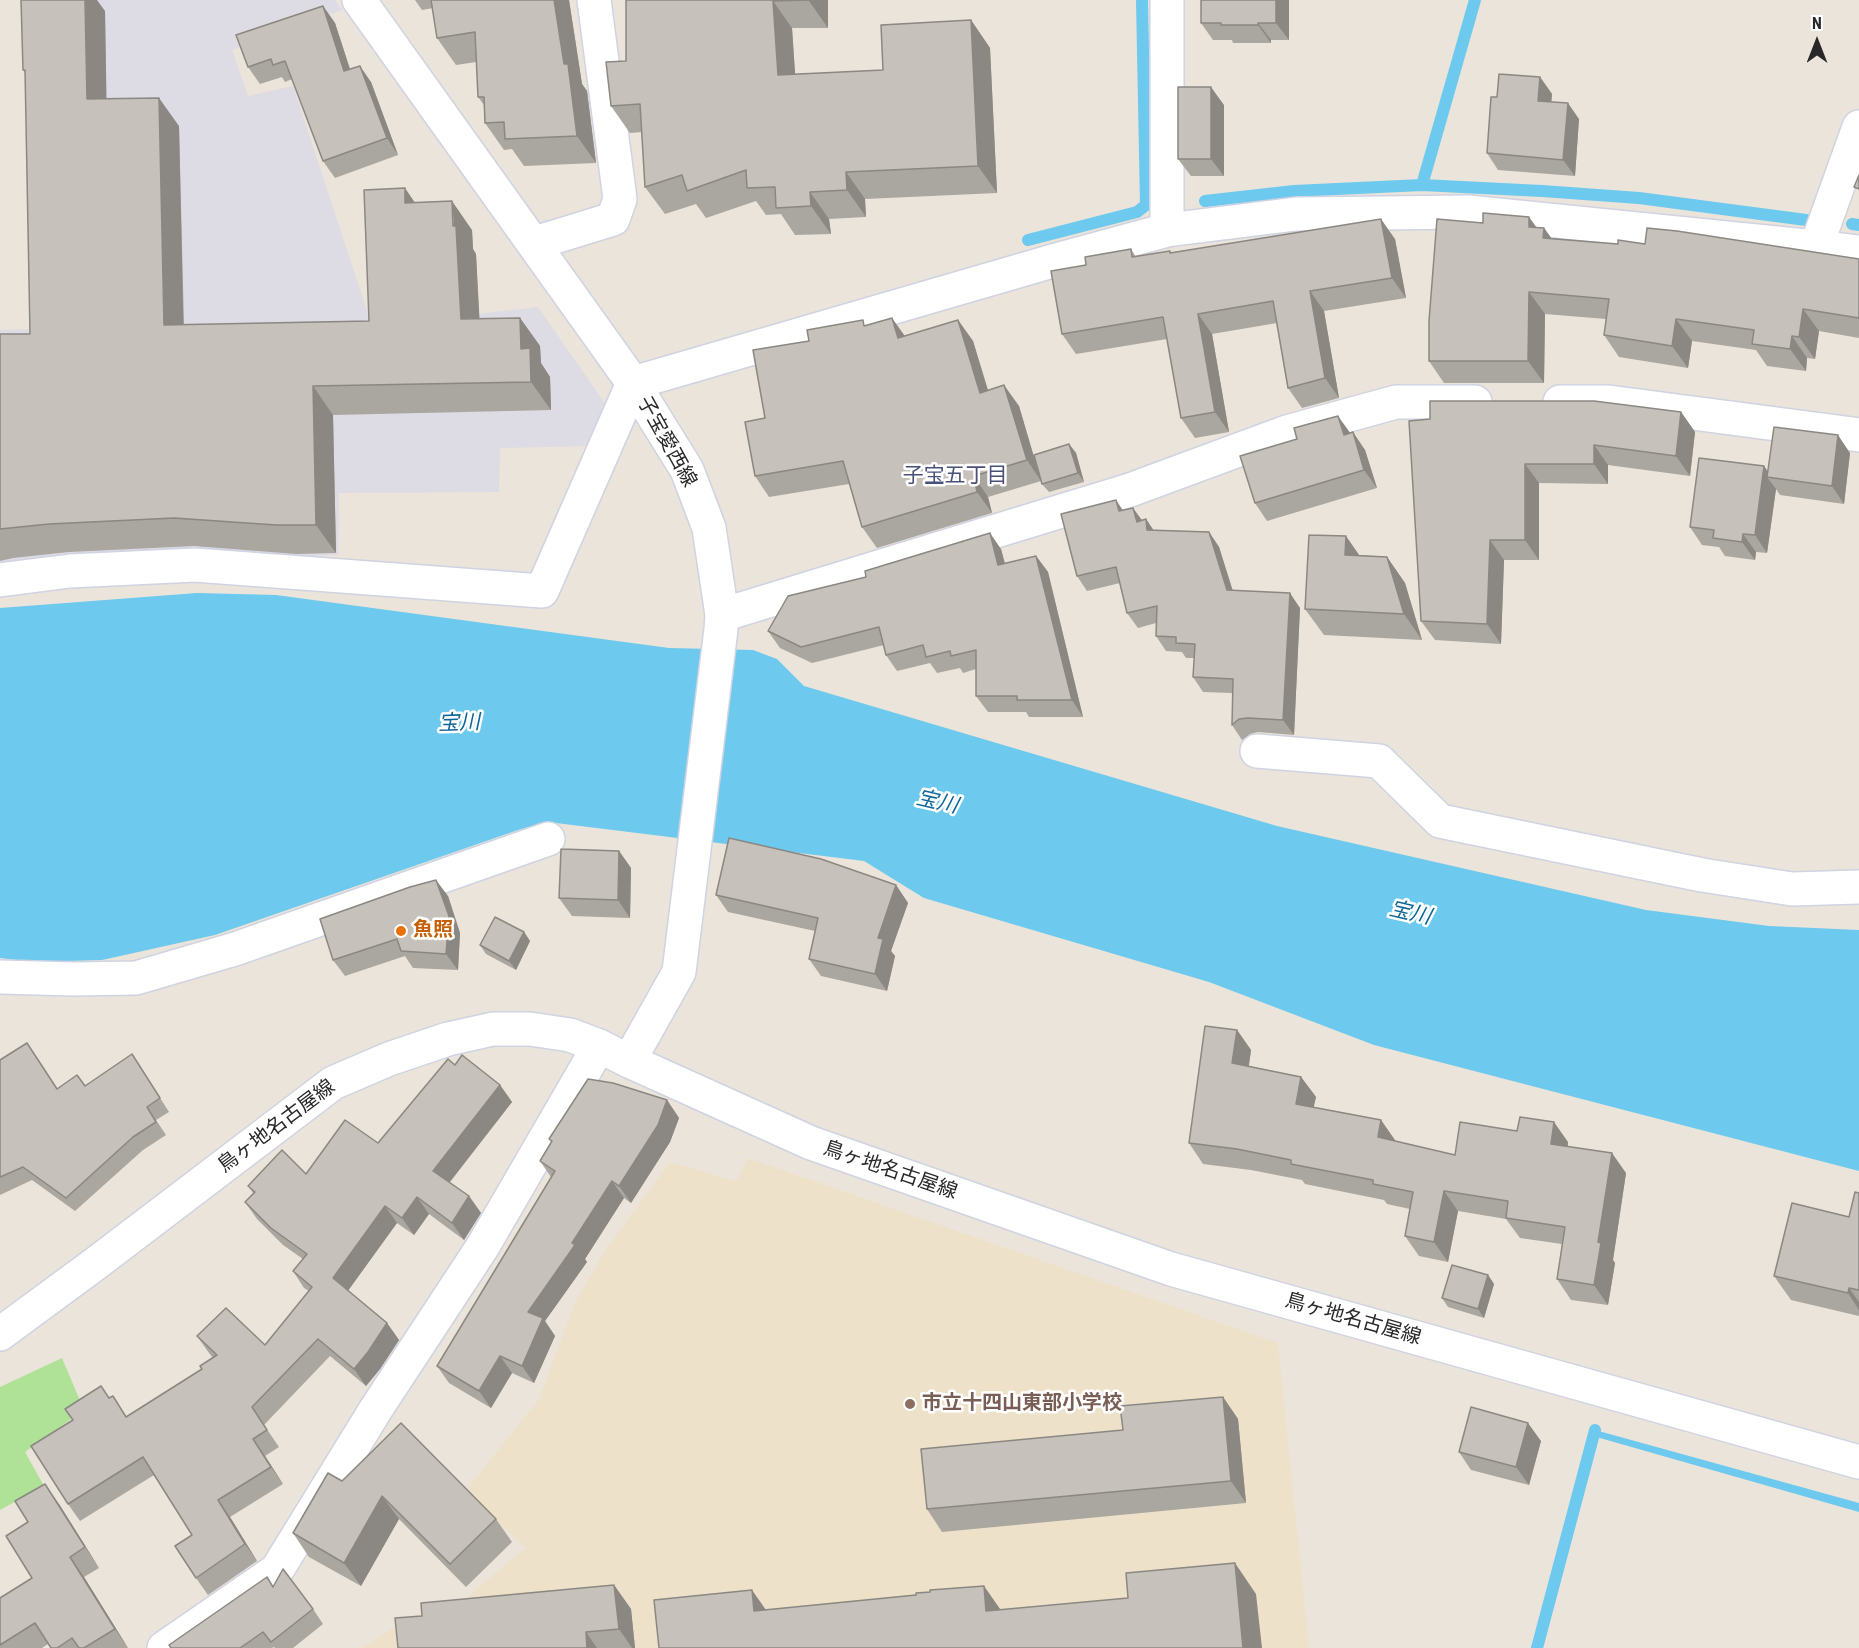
<!DOCTYPE html>
<meta charset="utf-8">
<style>
body{margin:0}
#map{position:relative;width:1859px;height:1648px;overflow:hidden;background:#ebe4da;font-family:"Roboto Condensed",sans-serif}
canvas{display:block}
.north{position:absolute;left:1787px;top:12px;width:60px;height:60px;-webkit-text-stroke:4px #fff;paint-order:stroke;rotate:0deg;font-size:16px;font-weight:700;line-height:24px;text-align:center;color:#282828}
.north::after{content:'';display:block;margin:auto;width:21px;height:27px;background:#282828;clip-path:polygon(50% 0,100% 100%,50% 72%,0 100%)}
</style>
<div id="map">
<canvas width="1859" height="1648"></canvas>
<div class="north">N</div>
</div>
<script>
const context = document.querySelector('canvas').getContext('2d');
context.lineJoin = 'round';
function fillPath(path, color) {
  context.fillStyle = color;
  context.fill(path, 'evenodd');
}
function poly(rows) {
  const path = new Path2D();
  for (const r of rows) {
    path.moveTo(r[0], r[1]);
    for (let i = 2; i < r.length; i += 2) path.lineTo(r[i], r[i + 1]);
  }
  return path;
}
function trace(path, color, width, dash) {
  context.strokeStyle = color;
  context.lineWidth = width;
  context.lineCap = dash ? 'butt' : 'round';
  context.setLineDash(dash || []);
  context.stroke(path);
}
function write(font, color, halo, rows, align = 'center') {
  context.font = font + ' "Roboto Condensed","Noto Sans JP",sans-serif';
  context.lineWidth = 5;
  context.setLineDash([]);
  context.textBaseline = 'middle';
  context.strokeStyle = halo;
  context.fillStyle = color;
  for (const [text, x, y, turn = 0] of rows) {
    context.save();
    context.translate(x, y);
    context.rotate((+turn || 0) * Math.PI / 180);
    context.textAlign = isNaN(turn) ? turn : align;
    if (halo) context.strokeText(text, 0, 0);
    context.fillText(text, 0, 0);
    context.restore();
  }
}
fillPath(poly([
 [33,0,335,0,342,10,232,50,248,96,293,86,372,326,538,307,610,411,593,446,500,448,499,492,339,493,338,555,20,565,0,567,0,330,39,329]
]), '#dddbe3');
fillPath(poly([
 [748,1158,1278,1343,1309,1648,361,1648,412,1616,459,1604,525,1548,466,1490,539,1399,575,1302,604,1252,670,1162,736,1181]
]), '#ede2c9');
fillPath(poly([
 [62,1358,84,1410,25,1452,44,1486,0,1510,0,1387]
]), '#afe296');
fillPath(poly([
 [197,593,276,595,669,648,753,650,777,659,804,686,1277,826,1646,910,1769,926,1859,930,1859,1171,1374,1045,1209,982,924,898,864,861,548,822,518,830,215,935,102,960,33,962,0,958,0,608],
 [1595,1430,1859,1503,1859,1512,1593,1436]
]), '#6dc9ed');
trace(poly([
 [1422,185,1475,0],
 [1205,201,1294,191,1422,185,1542,191,1639,198,1806,220],
 [1852,224,1859,225],
 [1028,240,1137,212,1146,205,1142,0],
 [1537,1648,1595,1430]
]), '#6dc9ed', 12);
const minor = poly([
 [1167,0,1167,230],
 [535,243,613,219,620,199,594,0],
 [1560,402,1609,402,1859,435],
 [0,580,70,571,195,565,542,591,633,383,1056,260,1167,230,1296,214,1468,212,1816,247,1859,252],
 [722,615,1130,490,1287,432,1396,402,1475,402],
 [1257,751,1379,761,1440,821,1702,875,1792,889,1859,887],
 [0,977,74,979,136,978,235,949,548,839],
 [164,1648,277,1570,376,1409,483,1246,599,1046]
]);
const tertiary = poly([
 [1816,247,1859,127]
]);
const secondary = poly([
 [359,0,633,383,687,470,709,528,722,615,721,629,679,972,629,1061],
 [0,1334,95,1264,333,1083,389,1059,448,1039,493,1029,530,1029,570,1035,599,1046,629,1061,811,1143,1171,1269,1859,1462]
]);
trace(minor, '#cfd3e2', 36);
trace(tertiary, '#cfd3e2', 36);
trace(secondary, '#cfd3e2', 36);
trace(minor, '#fff', 33);
trace(tertiary, '#fff', 33);
trace(secondary, '#fff', 33);
fillPath(poly([
 [415,0,569,0,582,84,587,91,596,163,524,166,512,149,504,150,485,123,484,105,478,97,476,62,456,65,437,38,433,8,422,10],
 [626,0,828,0,828,28,792,28,795,74,883,70,971,20,990,48,997,193,865,199,866,217,829,219,831,234,795,235,781,214,766,215,756,201,706,218,696,204,665,214,645,187,642,132,630,133,611,106,626,61],
 [1289,0,1289,40,1271,40,1271,43,1233,43,1232,40,1213,40,1201,23],
 [323,6,335,23,350,69,371,82,398,155,335,178,323,161,292,79,285,82,282,77,260,84,248,67],
 [105,11,106,99,179,126,184,325,369,321,415,203,472,230,473,249,476,254,479,318,520,318,540,346,541,363,550,377,551,410,333,415,336,553,296,554,194,546,69,552,13,558,0,561,0,334,30,334,25,73,23,70],
 [1540,77,1552,94,1551,102,1579,119,1575,176,1498,170,1487,153,1497,97],
 [1224,105,1224,176,1191,176,1178,159],
 [1483,223,1544,228,1551,238,1618,244,1645,244,1859,259,1859,338,1819,331,1815,359,1807,358,1806,371,1767,366,1756,350,1692,341,1688,368,1619,357,1604,335,1606,319,1545,314,1544,383,1444,383,1429,361],
 [1395,239,1406,298,1324,311,1339,398,1302,408,1288,388,1277,323,1212,334,1229,432,1195,438,1181,418,1167,339,1076,354,1062,334,1086,265,1131,249,1136,257,1170,251,1171,253],
 [958,320,973,341,988,390,1019,406,1041,481,988,497,992,513,877,548,862,527,849,484,769,497,755,476,809,341,866,325,905,336],
 [1681,412,1695,432,1690,476,1608,465,1608,484,1539,483,1539,560,1504,560,1501,644,1435,640,1421,621,1430,419],
 [1350,433,1365,450,1377,488,1267,521,1255,503],
 [1069,444,1076,453,1084,482,1049,492,1042,484],
 [1850,453,1844,504,1780,495,1776,489,1767,553,1756,552,1755,560,1725,556,1719,547,1702,545,1690,527,1764,466,1768,472],
 [1123,510,1142,520,1146,519,1154,531,1209,532,1219,547,1233,591,1300,608,1294,735,1258,732,1250,734,1242,740,1232,725,1232,693,1203,692,1193,677,1194,658,1186,658,1182,652,1166,651,1156,636,1156,623,1138,628,1127,613,1120,583,1087,591,1077,576],
 [1001,549,1005,563,1036,556,1048,572,1083,717,1029,717,1026,712,988,712,976,696,976,669,963,673,960,668,937,673,930,663,897,671,886,655,884,645,812,663,780,648,768,631],
 [1359,555,1387,557,1405,583,1422,640,1324,635,1305,609],
 [619,851,631,868,630,918,572,916,559,898],
 [896,885,908,903,891,951,895,956,887,991,821,976,809,959,815,931,728,912,716,895],
 [448,896,460,933,458,970,413,968,405,956,345,976,333,960],
 [524,932,530,941,516,970,486,954,480,945],
 [1237,1030,1251,1050,1249,1066,1301,1077,1316,1097,1313,1107,1381,1120,1395,1141,1455,1155,1568,1142,1568,1146,1626,1173,1613,1260,1615,1263,1608,1305,1571,1300,1557,1279,1562,1244,1520,1238,1506,1219,1458,1211,1448,1262,1419,1256,1405,1236,1410,1209,1387,1204,1384,1200,1305,1184,1302,1180,1251,1170,1203,1164,1189,1143],
 [36,1056,57,1088,85,1085,141,1068,169,1112,156,1120,166,1135,143,1150,75,1211,32,1180,0,1195,0,1060],
 [455,1065,500,1085,512,1102,450,1182,469,1196,481,1213,464,1240,429,1214,414,1235,397,1223,348,1290,387,1323,399,1340,380,1369,366,1386,330,1356,264,1425,279,1447,265,1456,283,1484,230,1517,257,1561,208,1595,196,1578,192,1535,154,1475,80,1521,68,1504,110,1397,127,1417,202,1369,213,1358,209,1353,197,1336,265,1345,309,1291,304,1288,293,1271,303,1259,283,1245,257,1219,245,1202,253,1193,248,1186,306,1174,378,1143],
 [667,1100,679,1118,670,1142,631,1203,624,1198,585,1259,587,1262,545,1321,555,1336,534,1383,512,1373,491,1408,449,1383,437,1366,551,1177,540,1161,552,1143,549,1139],
 [1859,1193,1859,1316,1791,1300,1774,1276,1849,1217],
 [1488,1275,1494,1284,1484,1318,1448,1307,1442,1298],
 [1223,1397,1238,1419,1246,1503,942,1532,927,1509,1123,1430],
 [1541,1441,1529,1485,1471,1470,1459,1452],
 [342,1481,496,1519,512,1542,466,1587,399,1519,361,1586,309,1557,293,1533],
 [59,1504,99,1568,84,1577,128,1648,51,1648,48,1644,42,1648,0,1648,0,1598,32,1578],
 [614,1585,631,1609,635,1648,398,1648,422,1616],
 [273,1586,313,1609,323,1624,293,1648,275,1648,274,1647,272,1648,171,1648]
]), '#aaa6a0');
fillPath(poly([
 [85,0,97,0,105,11,107,128,87,99],
 [554,0,569,0,582,84,587,91,596,163,577,136,564,64],
 [809,0,828,0,828,28,809,1],
 [1276,0,1289,0,1289,40,1276,23],
 [773,1,792,28,797,102,778,75],
 [323,6,335,23,356,88,344,71],
 [971,20,990,48,997,193,978,166],
 [1258,23,1271,40,1271,43,1258,25],
 [360,66,371,82,398,155,387,138],
 [1540,77,1552,94,1550,117,1538,101],
 [1211,87,1224,105,1224,176,1211,159],
 [159,98,179,126,184,353,164,325],
 [1568,103,1579,119,1575,176,1563,160],
 [846,172,865,199,866,217,847,190],
 [405,188,424,216,405,203],
 [810,192,829,219,831,234,811,206],
 [452,201,472,230,473,249,476,254,481,347,461,319],
 [1529,217,1545,239,1529,227],
 [1381,219,1395,239,1406,298,1392,278],
 [1544,228,1560,250,1543,238],
 [1310,291,1324,311,1339,398,1325,378],
 [1529,292,1545,314,1544,383,1528,361],
 [1803,309,1819,331,1815,359,1799,337],
 [1198,314,1212,334,1229,432,1215,412],
 [520,318,540,346,541,363,550,377,551,410,531,382,521,349],
 [892,318,907,339,898,338],
 [1676,319,1692,341,1688,368,1672,346],
 [958,320,973,341,995,414,980,393],
 [1792,336,1807,358,1806,371,1790,349],
 [1004,385,1019,406,1041,481,1027,460],
 [313,386,333,415,336,553,316,525],
 [1681,412,1695,432,1690,476,1676,456],
 [1338,416,1351,434,1344,435],
 [1353,432,1365,450,1377,488,1364,470],
 [1838,435,1850,453,1844,504,1832,486],
 [1069,444,1076,453,1084,482,1078,473],
 [1594,445,1608,465,1608,484,1594,464],
 [1525,464,1539,483,1539,560,1525,540],
 [1764,466,1772,478,1767,477,1776,489,1767,553,1755,535],
 [974,476,988,497,992,513,977,492],
 [1116,500,1126,515,1119,511],
 [1133,508,1144,523,1137,522],
 [1146,519,1156,534,1147,530],
 [1209,532,1219,547,1237,605,1227,590],
 [990,533,1001,549,1009,581,998,565],
 [1743,534,1756,552,1755,560,1742,542],
 [1346,536,1364,562,1345,555],
 [1490,540,1504,560,1501,644,1487,624],
 [1036,556,1048,572,1083,717,1072,700],
 [1387,557,1405,583,1422,640,1404,614],
 [1290,593,1300,608,1294,735,1283,720],
 [619,851,631,868,630,918,618,900],
 [436,880,448,896,460,933,458,970,446,954],
 [896,885,908,903,891,951,895,956,887,991,875,974,878,938],
 [524,932,530,941,516,970,509,961],
 [1237,1030,1251,1050,1246,1083,1232,1063],
 [1301,1077,1316,1097,1310,1124,1296,1104],
 [500,1085,512,1102,445,1188,433,1171],
 [667,1100,679,1118,670,1142,631,1203,619,1186],
 [1381,1120,1395,1140,1392,1157,1378,1137],
 [1554,1122,1568,1142,1565,1164,1551,1144],
 [1612,1153,1626,1173,1613,1260,1615,1263,1608,1305,1594,1285,1598,1242],
 [612,1181,624,1198,585,1259,587,1262,545,1321,555,1336,534,1383,522,1366,528,1312],
 [1444,1191,1458,1211,1448,1262,1434,1242],
 [469,1196,481,1213,464,1240,452,1223],
 [417,1197,429,1214,414,1235,402,1218],
 [385,1206,397,1223,345,1295,333,1278],
 [1488,1275,1494,1284,1484,1318,1478,1309],
 [1849,1288,1859,1302,1859,1310,1848,1293],
 [387,1323,399,1340,380,1369,366,1386,354,1369],
 [500,1356,512,1373,491,1408,479,1391],
 [1223,1397,1238,1419,1246,1503,1231,1481],
 [1528,1423,1541,1441,1529,1485,1516,1467],
 [253,1439,265,1456,283,1484,271,1467],
 [45,1484,59,1504,99,1568,85,1547],
 [382,1496,399,1519,361,1586,344,1563],
 [218,1500,230,1517,257,1561,245,1544],
 [70,1557,84,1577,128,1648,115,1629],
 [1235,1563,1256,1594,1262,1648,1243,1648],
 [614,1585,631,1609,635,1648,632,1648,619,1629],
 [984,1586,1005,1616,986,1611],
 [752,1590,773,1620,754,1611],
 [586,1632,597,1648,587,1648]
]), '#8b8782');
const building = poly([
 [21,0,85,0,87,99,159,98,164,325,369,321,364,190,405,188,405,203,452,201,453,226,456,226,461,319,520,318,521,349,530,348,531,382,313,386,316,525,276,525,174,518,49,524,0,529,0,334,30,334,25,70,23,70,21,0],
 [431,0,554,0,564,64,568,64,577,136,505,139,504,122,485,123,484,97,478,97,475,32,437,38,431,0],
 [626,0,809,0,773,1,778,75,883,70,881,25,971,20,978,166,846,172,847,190,810,192,811,206,776,208,775,187,747,188,746,170,687,191,682,175,645,187,640,104,611,106,606,62,626,61,626,0],
 [1201,0,1276,0,1276,23,1258,23,1258,25,1221,25,1221,23,1201,23,1201,0],
 [323,6,344,71,360,66,387,138,323,161,285,61,273,65,271,59,248,67,236,35,323,6],
 [1499,74,1540,77,1538,101,1568,103,1563,160,1487,153,1491,97,1497,97,1499,74],
 [1178,87,1211,87,1211,159,1178,159,1178,87],
 [1859,175,1859,189,1854,187,1859,175],
 [1483,213,1529,217,1529,227,1544,228,1543,238,1618,244,1618,240,1645,244,1647,228,1677,231,1859,259,1859,318,1803,309,1799,337,1792,336,1790,349,1752,344,1754,330,1676,319,1672,346,1604,335,1609,299,1529,292,1528,361,1429,361,1429,321,1437,219,1483,223,1483,213],
 [1381,219,1392,278,1310,291,1325,378,1288,388,1273,301,1198,314,1215,412,1181,418,1163,317,1062,334,1051,271,1086,265,1085,257,1131,249,1132,257,1170,251,1170,253,1381,219],
 [892,318,898,338,958,320,980,393,1004,385,1027,460,974,476,977,492,862,527,843,461,755,476,745,422,765,418,753,350,809,341,807,330,863,320,864,326,892,318],
 [1430,401,1594,401,1681,412,1676,456,1594,445,1594,464,1525,464,1525,540,1490,540,1487,624,1421,621,1409,421,1430,419,1430,401],
 [1338,416,1344,435,1353,432,1364,470,1255,503,1240,456,1297,439,1294,428,1338,416],
 [1774,427,1838,435,1832,486,1767,477,1774,427],
 [1069,444,1078,473,1042,484,1034,455,1069,444],
 [1699,458,1764,466,1755,535,1743,534,1742,542,1713,538,1714,530,1690,527,1699,458],
 [1116,500,1119,511,1133,508,1137,522,1146,519,1147,530,1209,532,1227,590,1290,593,1283,720,1248,718,1239,719,1232,725,1233,679,1193,677,1195,644,1176,643,1176,637,1156,636,1157,606,1127,613,1116,567,1077,576,1061,514,1116,500],
 [990,533,998,565,1036,556,1072,700,1017,700,1017,696,976,696,976,650,951,656,950,651,926,657,923,645,886,655,879,627,801,647,768,631,788,596,866,577,865,571,990,533],
 [1309,535,1346,536,1345,555,1387,557,1404,614,1305,609,1309,535],
 [729,838,821,859,896,885,878,938,883,939,875,974,809,959,818,918,716,895,729,838],
 [561,849,619,851,618,900,559,898,561,849],
 [436,880,449,916,446,954,401,951,397,939,333,960,320,919,410,887,436,880],
 [495,917,524,932,509,961,480,945,495,917],
 [1205,1026,1237,1030,1232,1063,1301,1077,1296,1104,1381,1120,1378,1137,1455,1155,1460,1122,1517,1131,1520,1117,1554,1122,1551,1144,1612,1153,1598,1242,1601,1243,1594,1285,1557,1279,1565,1227,1506,1218,1508,1201,1444,1191,1434,1242,1405,1236,1413,1192,1373,1184,1373,1180,1291,1164,1291,1160,1237,1149,1189,1143,1205,1026],
 [27,1043,57,1089,77,1075,85,1086,132,1054,160,1098,147,1107,156,1122,133,1137,66,1198,23,1167,0,1177,0,1060,27,1043],
 [462,1055,500,1085,433,1171,469,1196,452,1223,417,1197,402,1218,385,1206,333,1278,387,1323,368,1352,354,1369,318,1339,252,1407,267,1430,253,1439,271,1467,218,1500,245,1544,196,1578,175,1546,192,1535,143,1457,68,1504,31,1446,73,1420,65,1409,101,1386,109,1398,113,1396,126,1417,202,1369,200,1366,217,1355,197,1336,226,1308,265,1345,312,1287,293,1271,307,1254,271,1228,245,1202,255,1192,248,1186,282,1150,306,1174,345,1120,378,1143,448,1059,455,1065,462,1055],
 [588,1079,613,1083,667,1100,658,1125,619,1186,612,1181,572,1243,575,1245,528,1312,543,1318,522,1366,500,1356,479,1391,437,1366,555,1171,540,1161,552,1141,549,1139,588,1079],
 [1855,1192,1859,1193,1859,1290,1849,1288,1848,1293,1774,1276,1792,1203,1849,1217,1855,1192],
 [1452,1265,1488,1275,1478,1309,1442,1298,1452,1265],
 [1223,1397,1231,1481,927,1509,921,1449,1123,1430,1120,1406,1223,1397],
 [1471,1407,1528,1423,1516,1467,1459,1452,1471,1407],
 [401,1423,496,1519,450,1564,382,1496,344,1563,293,1533,328,1473,342,1481,401,1423],
 [45,1484,85,1547,70,1557,115,1629,84,1648,79,1648,72,1638,57,1648,51,1648,35,1623,0,1645,0,1598,32,1578,6,1536,28,1522,15,1501,45,1484],
 [1235,1563,1243,1648,659,1648,654,1600,752,1590,754,1611,916,1595,916,1593,930,1592,930,1590,984,1586,986,1611,1128,1598,1126,1573,1235,1563],
 [283,1569,313,1609,271,1642,263,1632,240,1648,171,1648,169,1645,267,1577,273,1587,283,1569],
 [614,1585,619,1629,586,1632,587,1648,398,1648,395,1618,422,1616,421,1603,614,1585]
]);
fillPath(building, '#c6c1ba');
trace(building, '#8b8782', 1.5);
for (const [x, y, r, color] of [
 [401,931,6,"#e8710a"],
 [910,1404,6,"#8d6e63"]
]) {
  const dot = new Path2D();
  dot.arc(x, y, r, 0, 2 * Math.PI);
  context.fillStyle = color;
  context.fill(dot);
  trace(dot, '#fff', 2);
}
write('20px', '#282828', '#fff', [
 ["子宝愛西線",666,442,61],
 ["鳥ヶ地名古屋線",277,1127,-37],
 ["鳥ヶ地名古屋線",890,1171,19],
 ["鳥ヶ地名古屋線",1353,1320,16]
]);
write('bold 20px', '#c56008', '#fff', [
 ["魚照",413,931]
], 'left');
write('bold 20px', '#785e54', '#fff', [
 ["市立十四山東部小学校",922,1404]
], 'left');
write('21px', '#495179', '#fff', [
 ["子宝五丁目",955,477]
]);
write('italic 21px', '#0e6697', '#fff', [
 ["宝川",459,724,-2],
 ["宝川",937,803,13],
 ["宝川",1410,914,13]
]);
</script>
